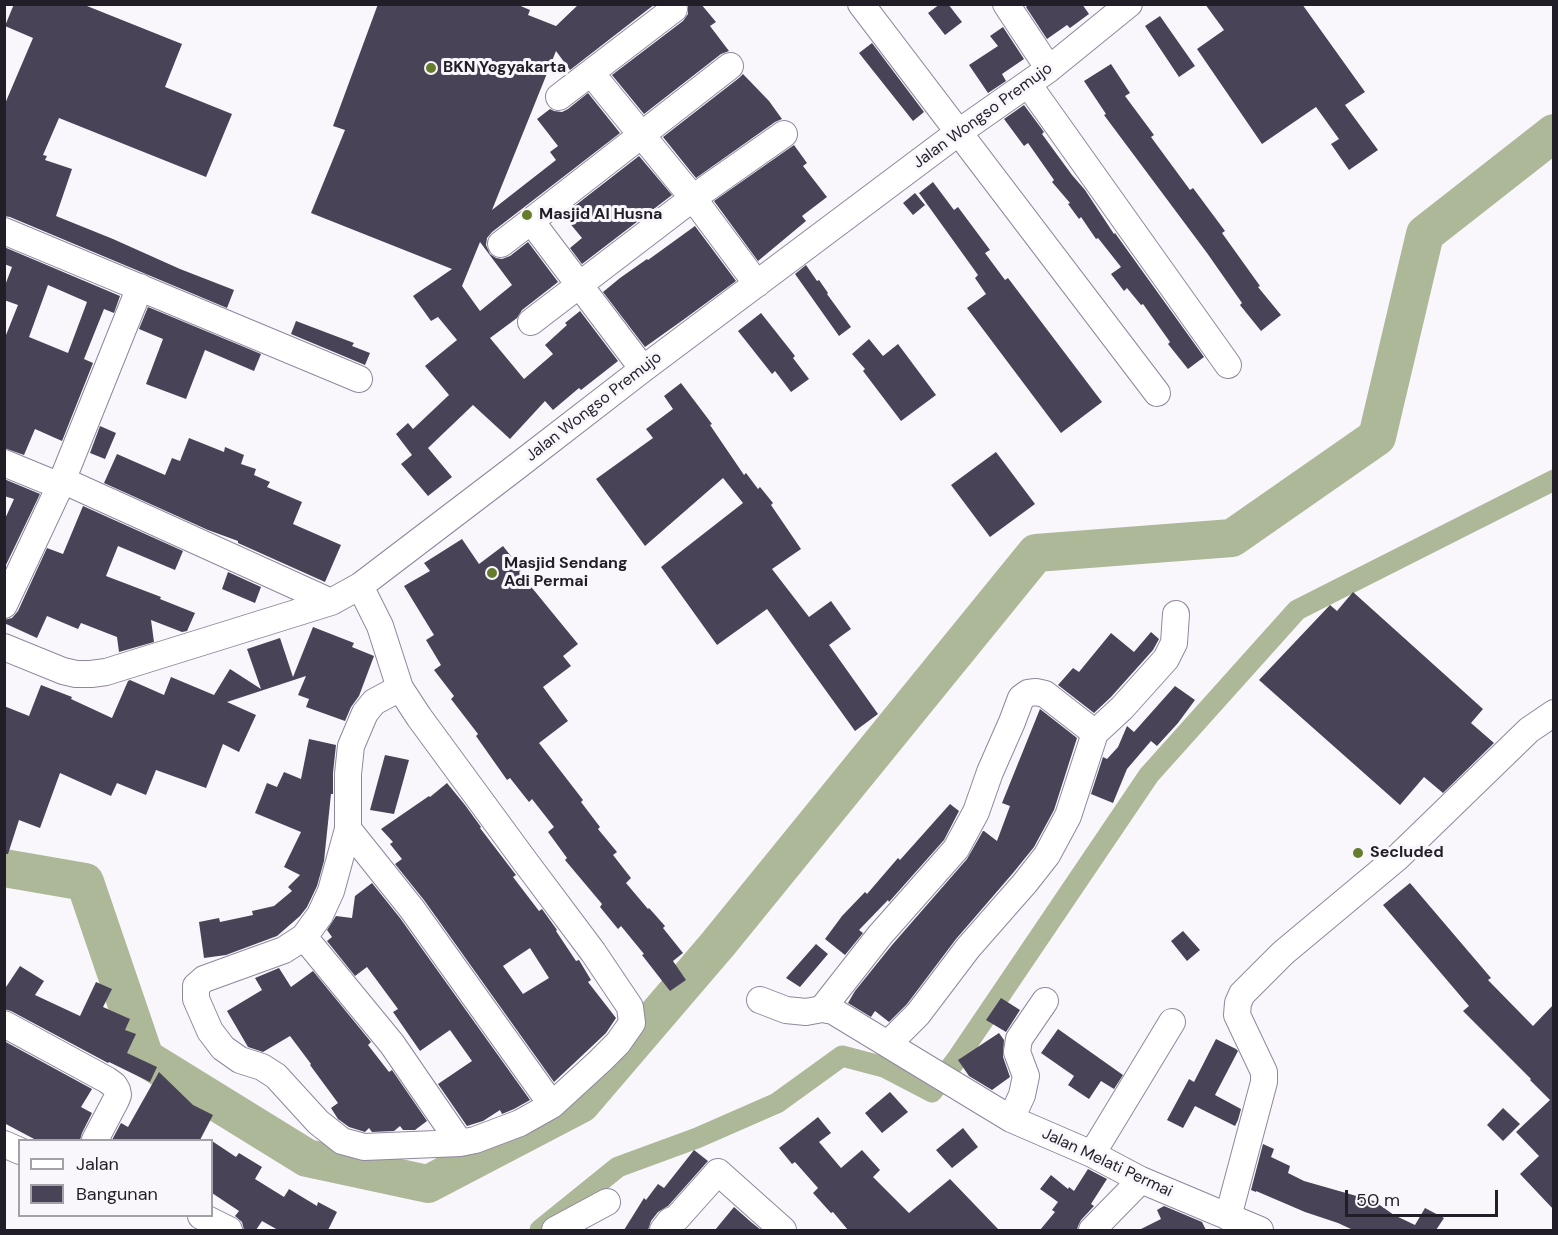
<!DOCTYPE html>
<style>
body{margin:0}
#map{position:relative;width:1558px;height:1235px;overflow:hidden;background:#f9f7fc;font-family:"DM Sans",sans-serif}
canvas{display:block}
.frame{position:absolute;inset:0;border:6px solid #211e27;pointer-events:none}
.legend{position:absolute;left:18px;top:1139px;width:195px;height:78px;box-sizing:border-box;background:#f9f7fc;border:2px solid #a3a0a7;margin:0;padding:8px 10px;list-style:none;font-size:18px;color:#211e27}
.legend li{display:flex;align-items:center;gap:12px;height:30px}
.legend b{width:30px;border:2px solid #a3a0a7}
.scale{position:absolute;left:1345px;top:1190px;width:153px;height:27px;box-sizing:border-box;border:3px solid #211e27;border-top:0;padding-left:8px;font-size:18px;line-height:21px;white-space:nowrap;color:#211e27;-webkit-text-stroke:4px #f9f7fc;paint-order:stroke}
</style>
<div id="map">
<canvas width="1558" height="1235"></canvas>
<div class="frame"></div>
<ul class="legend">
<li><b style="height:8px;background:#fff"></b>Jalan</li>
<li><b style="height:16px;background:#494357"></b>Bangunan</li>
</ul>
<div class="scale">50 m</div>
</div>
<script>
const context = document.querySelector('canvas').getContext('2d');
context.lineJoin = 'round';
function poly(rows) {
  const path = new Path2D();
  for (const r of rows) {
    path.moveTo(r[0], r[1]);
    for (let i = 2; i < r.length; i += 2) path.lineTo(r[i], r[i + 1]);
  }
  return path;
}
function trace(path, color, width, dash) {
  context.strokeStyle = color;
  context.lineWidth = width;
  context.lineCap = dash ? 'butt' : 'round';
  context.setLineDash(dash || []);
  context.stroke(path);
}
function fillPath(path, color) {
  context.fillStyle = color;
  context.fill(path, 'evenodd');
}
function write(font, color, halo, rows, align = 'center') {
  context.font = font + ' "DM Sans",sans-serif';
  context.lineWidth = 6;
  context.setLineDash([]);
  context.textBaseline = 'middle';
  context.strokeStyle = halo;
  context.fillStyle = color;
  for (const [text, x, y, turn = 0] of rows) {
    context.save();
    context.translate(x, y);
    context.rotate((+turn || 0) * Math.PI / 180);
    context.textAlign = isNaN(turn) ? turn : align;
    if (halo) context.strokeText(text, 0, 0);
    context.fillText(text, 0, 0);
    context.restore();
  }
}
trace(poly([
 [540,1230,618,1167,697,1138,777,1103,842,1056,884,1067,932,1092,959,1056,1149,775,1297,610,1554,480]
]), '#adb899', 21);
trace(poly([
 [4,868,85,882,145,1058,307,1158,428,1184,581,1104,718,944,1036,553,1232,538,1377,437,1425,234,1554,133]
]), '#adb899', 38);
fillPath(poly([
 [14,4,82,4,182,44,165,87,232,114,206,177,59,118,43,155,47,156,45,160,72,169,56,216,113,239,180,269,234,290,227,308,10,217,4,216,4,106,33,38,5,26],
 [378,4,516,4,530,10,528,15,556,26,579,4,655,4,570,70,556,51,492,210,556,160,550,152,558,146,537,119,550,109,554,111,562,112,568,109,588,93,620,133,492,232,487,238,486,245,490,254,496,258,502,259,510,256,528,242,558,282,522,310,517,318,490,338,524,379,553,354,545,345,567,325,565,323,580,311,618,361,581,390,579,388,553,410,545,401,510,439,473,405,428,448,452,477,428,496,401,464,412,455,396,434,408,423,413,429,449,395,425,366,457,340,438,317,431,321,413,296,452,269,311,213,345,130,333,126],
 [480,242,512,285,480,311,462,286],
 [688,4,701,4,716,22,710,26,729,51,721,54,644,114,612,75,683,21,688,14],
 [940,4,948,4,962,22,945,35,928,13],
 [1029,4,1082,4,1089,14,1070,28,1067,25,1047,39,1026,7],
 [1205,4,1302,4,1365,92,1345,105,1378,150,1349,170,1331,144,1339,139,1316,107,1262,144,1197,49,1224,30],
 [1160,16,1195,66,1179,77,1145,26],
 [1003,27,1024,59,1002,74,1006,81,988,93,969,65,998,46,990,36],
 [872,43,924,112,913,121,859,53],
 [1111,64,1130,93,1125,96,1154,135,1151,137,1190,190,1193,188,1225,231,1222,233,1260,286,1258,287,1281,315,1261,331,1240,305,1242,303,1207,253,1104,115,1106,114,1084,81],
 [743,74,769,101,782,119,775,122,696,178,663,137,739,78],
 [1024,105,1044,132,1042,134,1072,175,1085,190,1114,234,1115,233,1204,357,1188,369,1168,344,1170,342,1143,304,1141,305,1127,288,1124,291,1111,274,1121,267,1098,238,1096,239,1081,217,1079,219,1068,204,1070,203,1052,182,1054,180,1028,143,1024,146,1004,119],
 [794,145,807,163,803,166,827,197,802,216,806,221,758,261,714,201],
 [639,156,672,195,582,264,570,248,582,238,563,215],
 [933,182,954,210,958,207,990,250,985,253,1005,280,1008,278,1102,402,1061,433,967,308,986,294,975,278,978,275,919,193],
 [915,193,925,205,913,215,903,203],
 [695,226,736,281,683,320,645,347,603,292,620,278,647,259,648,260],
 [4,247,120,296,114,313,104,309,84,359,93,363,62,441,35,429,24,455,4,448,4,340,18,305,4,300,4,288,12,267,4,264],
 [48,285,87,302,68,353,29,337],
 [806,265,817,281,819,280,828,293,827,294,851,327,839,336,795,274],
 [148,307,261,354,254,371,205,350,186,399,146,384,163,339,139,329],
 [761,313,795,356,793,358,809,379,791,392,775,371,772,374,738,331],
 [296,321,354,343,352,346,370,353,365,365,291,334],
 [869,339,883,356,898,344,936,395,901,421,863,371,865,369,852,354],
 [681,383,712,424,710,425,744,475,746,473,758,489,760,487,773,503,771,505,801,549,772,569,809,617,831,601,851,629,829,645,878,714,855,731,767,609,717,645,661,567,743,503,723,478,645,546,596,479,653,438,646,429,673,409,664,396],
 [100,426,116,433,105,459,90,453],
 [189,438,224,452,225,447,244,455,241,464,256,469,254,475,270,482,267,487,302,502,293,524,341,545,325,582,238,543,238,541,208,530,104,483,117,454,165,475,172,458,180,461],
 [996,452,1035,504,990,537,951,485],
 [4,479,40,494,4,569,4,521,14,499,4,496],
 [83,506,183,551,175,570,118,546,106,576,161,597,160,599,195,613,187,631,182,632,151,620,154,642,119,652,117,637,81,623,78,629,47,616,37,638,4,623,4,620,12,618,18,611,47,548,63,554],
 [462,539,479,564,503,546,522,570,519,572,578,644,563,656,571,666,543,687,568,721,539,743,583,800,581,802,600,827,598,829,617,852,613,855,631,878,626,883,648,909,649,908,665,926,663,928,683,953,673,961,686,980,670,991,642,955,644,954,621,926,618,929,600,907,602,904,565,860,567,858,548,832,554,827,532,799,529,802,510,778,507,780,476,736,478,734,451,699,454,696,434,670,441,665,426,640,434,635,404,586,430,571,424,563],
 [228,572,261,587,255,603,222,589],
 [1353,592,1483,709,1471,723,1494,743,1443,793,1424,777,1400,805,1259,680,1330,605,1337,611],
 [313,627,354,643,352,647,374,656,359,696,351,707,345,721,306,707,309,699,298,695,306,676,227,702,256,715,239,752,223,744,206,788,156,770,146,795,117,783,111,796,60,773,40,828,19,820,8,854,4,854,4,706,29,716,41,685,72,697,71,699,112,718,128,681,130,680,164,695,171,677,214,695,230,669,261,689,247,649,280,638,293,677],
 [1151,632,1159,639,1153,650,1111,697,1094,713,1058,685,1073,668,1079,672,1111,633,1134,652],
 [1175,686,1195,700,1178,723,1157,746,1151,741,1127,769,1113,803,1091,794,1103,757,1107,759,1118,747,1127,726,1134,732],
 [1040,709,1077,738,1054,810,1034,847,1013,873,956,939,907,1004,889,1022,875,1011,871,1017,848,1003,855,991,892,945,967,859,983,831,984,831,997,841,1010,806,1002,803],
 [309,739,336,745,333,773,333,794,331,794,324,861,317,886,307,907,300,916,277,936,226,955,204,958,199,922,219,918,220,922,253,915,252,911,274,906,292,891,288,887,300,875,284,867,301,832,255,813,267,783,277,787,284,772,301,779],
 [385,755,409,760,394,814,370,810],
 [447,783,465,805,481,827,480,828,516,875,513,877,539,911,542,909,557,930,556,931,576,961,579,960,591,980,588,982,616,1018,606,1033,554,1082,424,900,395,864,402,859,390,844,393,842,381,829,429,796,430,797],
 [530,948,549,978,523,994,503,966],
 [950,804,959,811,944,840,889,902,888,900,859,930,863,933,845,955,825,939,842,916,865,892,867,894,898,858,900,860],
 [372,883,400,918,530,1100,514,1109,502,1114,500,1110,483,1121,467,1126,438,1084,472,1061,450,1030,420,1051,393,1012,398,1009,367,967,355,976,327,941,332,937,327,930,336,916,352,918,355,896],
 [1410,883,1491,978,1488,980,1533,1026,1554,1004,1554,1210,1520,1174,1539,1156,1516,1132,1550,1100,1530,1080,1531,1079,1463,1011,1469,1006,1383,905],
 [1183,931,1200,950,1187,961,1171,941],
 [816,944,828,954,800,987,786,978],
 [20,966,44,981,35,995,80,1016,96,982,112,989,103,1007,130,1019,125,1030,136,1034,127,1053,157,1067,150,1082,109,1062,108,1063,11,1011,4,1009,4,990],
 [279,968,291,987,313,971,371,1042,368,1045,389,1072,392,1070,427,1121,415,1130,403,1130,400,1126,394,1131,372,1132,369,1128,365,1132,349,1127,338,1119,331,1108,338,1103,310,1065,311,1064,290,1036,263,1052,248,1047,227,1011,262,990,255,978],
 [1001,998,1020,1010,1006,1032,986,1020],
 [1058,1029,1123,1075,1114,1089,1101,1081,1089,1099,1068,1085,1074,1076,1041,1053],
 [999,1033,1004,1040,1003,1057,1010,1077,992,1090,969,1076,958,1060],
 [1216,1039,1236,1049,1238,1051,1215,1095,1241,1109,1238,1120,1235,1126,1195,1106,1183,1128,1167,1120,1189,1079,1194,1082],
 [4,1041,92,1089,81,1107,92,1113,82,1133,80,1140,36,1140,4,1123],
 [159,1072,193,1105,213,1115,200,1140,112,1140,121,1123,128,1127],
 [890,1092,908,1112,882,1133,865,1113],
 [1503,1108,1520,1124,1503,1141,1487,1125],
 [818,1117,831,1133,819,1142,841,1168,862,1150,880,1170,873,1177,909,1213,950,1179,999,1230,848,1230,833,1212,831,1213,813,1193,818,1188,795,1162,792,1164,779,1148],
 [963,1128,978,1147,952,1168,936,1150],
 [212,1141,236,1157,239,1153,262,1167,255,1179,284,1197,289,1189,317,1206,318,1202,337,1212,328,1230,278,1230,262,1221,256,1230,244,1230,242,1222,235,1216,239,1211,212,1193],
 [1263,1144,1274,1149,1271,1157,1290,1166,1288,1173,1304,1181,1374,1201,1394,1215,1415,1225,1425,1208,1444,1218,1436,1230,1353,1230,1338,1223,1305,1212,1256,1191,1256,1192,1251,1190],
 [694,1150,708,1161,668,1206,658,1212,651,1221,648,1230,624,1230,644,1198,646,1200,658,1184,664,1188],
 [1088,1169,1107,1179,1091,1204,1094,1206,1081,1220,1078,1226,1077,1230,1040,1230,1055,1212,1052,1210,1058,1202,1040,1189,1051,1175,1068,1189,1069,1187,1074,1191],
 [1164,1206,1202,1222,1206,1230,1139,1230,1161,1219,1157,1210],
 [734,1207,751,1222,761,1230,715,1230]
]), '#494357');
const minor = poly([
 [861,4,1157,393],
 [1006,4,1049,69],
 [591,73,693,198,757,284],
 [1028,84,1228,365],
 [559,97,674,9],
 [4,231,359,379],
 [501,244,531,221],
 [531,322,693,198,784,134],
 [643,369,531,221,730,66],
 [4,463,60,486],
 [62,480,331,602],
 [360,586,380,626,400,688,419,717,524,860,593,952,630,1007,632,1023,618,1043,600,1061,552,1105,412,909,348,829,348,774,351,746,365,713,374,702,400,688],
 [4,605,60,486,140,287],
 [4,647,63,671,76,674,91,674,106,672,331,602,360,586,511,471,643,369,959,132,1049,69,1129,4],
 [1095,733,1122,708,1166,659,1174,643,1176,614],
 [348,829,331,891,320,915,304,937,392,1044,460,1143,475,1140,520,1123,552,1105],
 [304,937,284,950,204,979,196,986,196,999,210,1031,223,1048,240,1060,262,1067,276,1076,318,1122,342,1141,364,1147,460,1143],
 [760,1000,786,1010,806,1012,822,1009,833,1011,1011,1119,1092,1154,1141,1180,1260,1230],
 [822,1009,880,935,956,849,976,812,990,772,1012,722,1021,698,1028,693,1036,692,1045,694,1095,733,1068,816,1047,855,1025,883,968,948,918,1014,888,1044],
 [4,1024,107,1080,114,1085,117,1090,118,1095,116,1100,95,1140],
 [1011,1119,1022,1095,1026,1076,1017,1052,1019,1039,1045,1001],
 [4,1144,20,1151],
 [1092,1154,1172,1022],
 [201,1216,229,1230],
 [1228,1217,1264,1082,1264,1072,1237,1015,1238,1003,1242,994,1283,953,1398,857,1529,730,1554,713],
 [555,1230,607,1202],
 [663,1230,670,1221,677,1218,718,1172,783,1230],
 [1092,1230,1141,1180]
]);
trace(minor, '#8f879e', 28);
trace(minor, '#fff', 26);
for (const [x, y, r, color] of [
 [431,68,6,"#667c2d"],
 [527,215,6,"#667c2d"],
 [492,573,6,"#667c2d"],
 [1358,853,6,"#667c2d"]
]) {
  const dot = new Path2D();
  dot.arc(x, y, r, 0, 2 * Math.PI);
  context.fillStyle = color;
  context.fill(dot);
  trace(dot, '#f9f7fc', 2);
}
write('bold 16px', '#211e27', '#f9f7fc', [
 ["BKN Yogyakarta",443,68],
 ["Masjid Al Husna",539,215],
 ["Masjid Sendang",504,564],
 ["Adi Permai",504,582],
 ["Secluded",1370,853]
], 'left');
write('16px', '#211e27', '#f9f7fc', [
 ["Jalan Wongso Premujo",983,116,-36],
 ["Jalan Wongso Premujo",594,407,-38],
 ["Jalan Melati Permai",1107,1163,25]
]);
</script>
